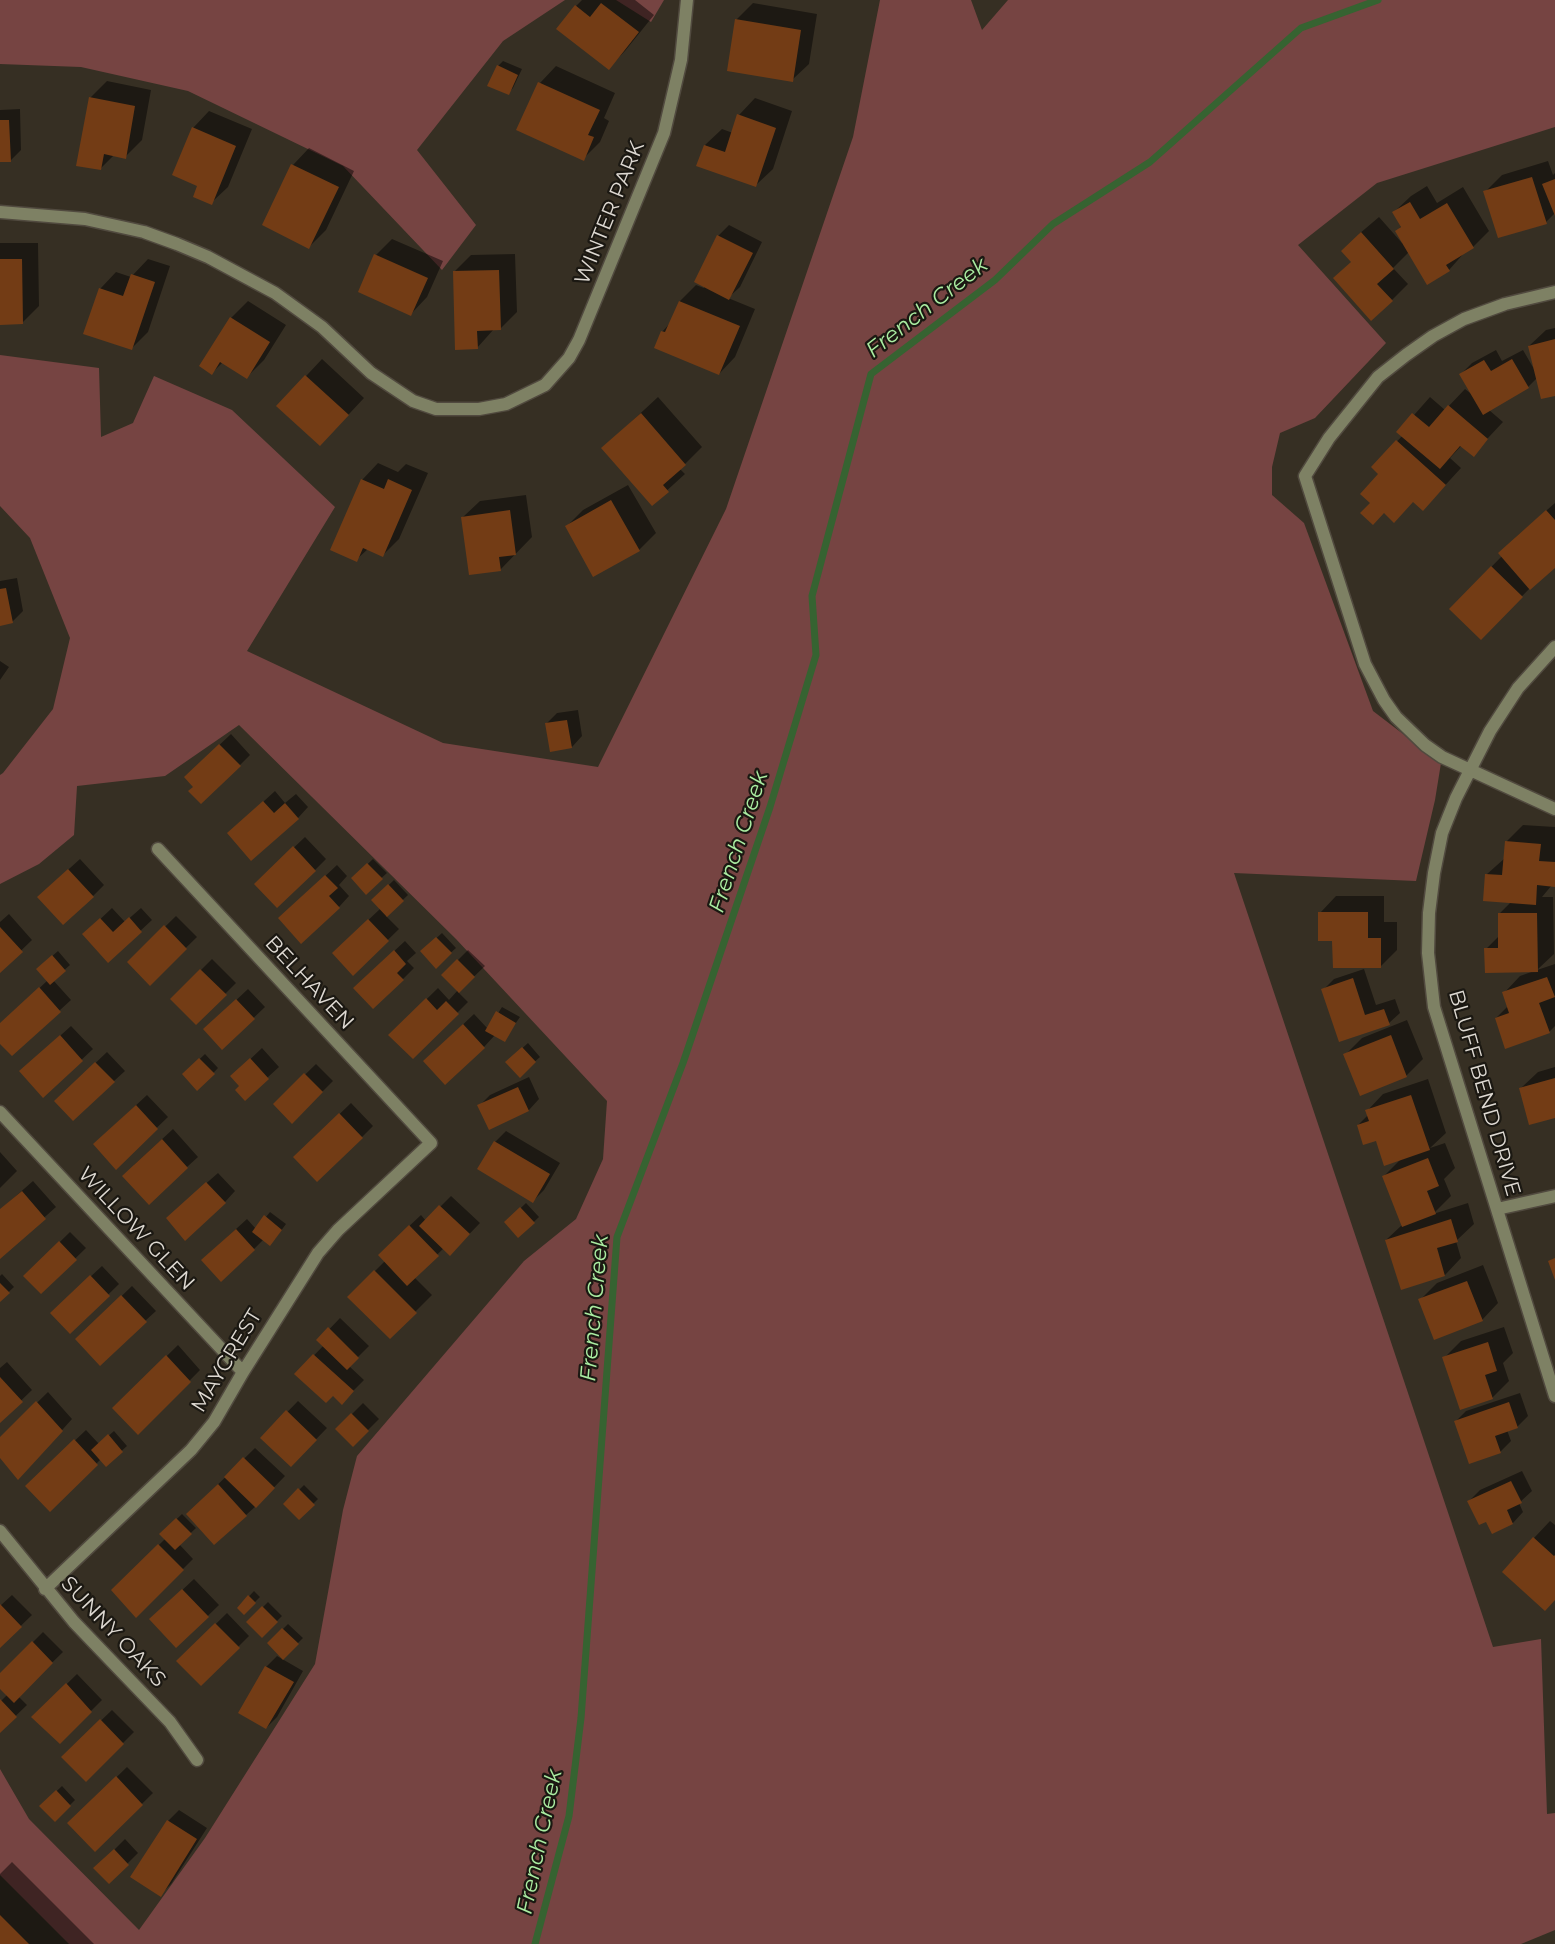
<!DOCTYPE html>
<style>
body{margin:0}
canvas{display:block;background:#362f23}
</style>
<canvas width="1555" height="1944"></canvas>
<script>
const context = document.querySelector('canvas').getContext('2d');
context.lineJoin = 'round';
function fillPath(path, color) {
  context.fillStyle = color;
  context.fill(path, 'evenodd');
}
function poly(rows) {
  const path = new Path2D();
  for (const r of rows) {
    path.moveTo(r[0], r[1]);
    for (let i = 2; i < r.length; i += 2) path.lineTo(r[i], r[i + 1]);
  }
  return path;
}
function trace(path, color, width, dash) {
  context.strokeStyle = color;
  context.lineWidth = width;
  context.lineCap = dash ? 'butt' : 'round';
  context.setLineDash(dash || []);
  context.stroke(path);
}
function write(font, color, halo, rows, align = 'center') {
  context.font = font + ' Montserrat,sans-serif';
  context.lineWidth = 4.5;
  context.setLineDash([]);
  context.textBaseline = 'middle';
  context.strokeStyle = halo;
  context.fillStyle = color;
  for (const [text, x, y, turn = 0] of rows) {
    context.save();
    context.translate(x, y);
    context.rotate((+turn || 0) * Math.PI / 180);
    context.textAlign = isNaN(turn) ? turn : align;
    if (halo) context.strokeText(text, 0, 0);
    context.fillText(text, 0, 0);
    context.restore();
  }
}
fillPath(poly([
 [0,0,565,0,503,41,417,150,476,225,442,270,343,166,188,91,81,67,0,64],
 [616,0,664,0,651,22],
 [880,0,971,0,982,30,1008,0,1555,0,1555,127,1377,183,1298,245,1386,343,1315,418,1280,433,1272,467,1272,495,1304,523,1373,711,1441,763,1435,800,1416,881,1234,873,1493,1647,1541,1639,1547,1814,1555,1813,1555,1930,1521,1944,69,1944,0,1875,0,1769,29,1819,139,1930,205,1838,315,1664,343,1510,357,1456,524,1261,576,1219,603,1159,607,1101,456,939,239,725,165,776,77,786,74,835,39,864,0,884,0,775,3,773,53,709,70,638,30,538,0,506,0,355,99,368,101,437,133,423,154,376,232,410,335,507,247,651,443,743,598,767,726,509,853,137]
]), '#764442');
fillPath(poly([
 [582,0,635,0,654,15,625,51,609,68,576,6],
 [753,3,817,14,809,64,792,80,736,20],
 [503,61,522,69,513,88,508,93,498,66],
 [556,66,615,93,604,118,609,121,600,142,583,159,540,83],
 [107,81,151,90,142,140,125,157,114,155,100,169,90,98],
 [755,98,792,111,773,169,756,185,705,145,722,129,733,133,739,115],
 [20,109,21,150,10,161,0,161,0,110],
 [209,111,252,129,228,187,211,203,199,185,193,128],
 [309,148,354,171,326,230,309,247,293,165],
 [1548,161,1553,175,1555,173,1555,213,1546,222,1485,192,1502,175],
 [1427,186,1437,203,1463,187,1489,231,1473,247,1465,252,1449,270,1409,252,1393,268,1408,284,1392,300,1352,261,1359,234,1379,217,1402,243,1403,242,1397,231,1402,225,1394,212,1411,196],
 [729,225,762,242,740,287,728,298,755,309,735,357,719,374,662,332,671,322,680,301,696,285,704,288,718,236],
 [392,239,443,261,427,297,411,314,376,255],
 [0,243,38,243,39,306,22,323,0,323],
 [515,254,517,312,500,329,494,329,477,348,454,272,471,255],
 [148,259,170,266,148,332,131,349,100,289,116,272,131,277],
 [248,301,286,325,264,360,247,377,223,362,212,373,231,318],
 [1555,328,1555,394,1537,378,1528,387,1489,410,1503,422,1473,454,1462,445,1450,458,1461,468,1439,492,1414,501,1372,503,1381,473,1373,467,1403,435,1399,432,1430,397,1445,410,1465,389,1474,396,1461,374,1472,363,1496,350,1502,361,1523,350,1534,369,1529,346,1546,330],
 [322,359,364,398,336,428,278,406],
 [658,397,702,447,680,469,685,474,652,504,603,448],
 [378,463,398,472,406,464,428,473,399,539,383,555,368,549,356,560,362,480],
 [628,485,656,533,639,550,567,526,583,510],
 [526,495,532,537,500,570,463,517,480,501],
 [1555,503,1555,566,1532,586,1481,638,1451,608,1502,556,1516,537],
 [17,578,23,611,13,621,0,624,0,581],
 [0,661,9,667,0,680],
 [578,710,582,736,572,747,546,724,557,713],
 [231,734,250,755,240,765,195,786,197,766],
 [275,791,285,803,296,794,308,807,298,818,240,823],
 [1523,825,1555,827,1555,885,1552,885,1542,897,1553,897,1554,954,1537,970,1555,964,1555,1026,1549,1032,1496,1018,1508,1006,1504,993,1520,976,1534,971,1486,949,1500,935,1499,914,1511,902,1487,874,1505,858,1507,841],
 [305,837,326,859,315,870,267,873],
 [80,859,104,885,93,896,50,886],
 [373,859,387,873,366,892,353,878],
 [337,865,347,876,339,885,349,896,339,907,291,908],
 [394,880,408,895,386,916,399,929,354,973,345,942,381,908,373,900],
 [1336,896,1384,896,1384,922,1397,922,1397,950,1381,966,1320,913],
 [112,908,125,922,141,908,152,920,108,961,95,924],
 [9,914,32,940,0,971,0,922],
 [176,916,197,937,150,983,129,962],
 [442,933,456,948,436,966,422,951],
 [405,941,416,953,407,961,414,968,403,979,366,977],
 [468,950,485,966,458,992,468,1002,413,1057,390,1035,438,988,449,1000,458,990,443,975],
 [58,951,70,965,53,980,71,1000,12,1054,0,1041,0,1025,48,980,43,964],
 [212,959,236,983,196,1023,172,999],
 [1364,969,1376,1005,1395,999,1400,1013,1389,1023,1340,1040,1323,990,1334,979],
 [248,989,265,1007,222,1048,216,1019],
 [502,1007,520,1017,504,1040,495,1035,484,1047,436,1050,474,1014,488,1029],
 [1407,1020,1423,1059,1406,1076,1361,1094,1345,1055,1362,1038],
 [71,1026,93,1049,43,1096,32,1061],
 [528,1043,540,1057,520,1075,507,1062],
 [262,1048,279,1067,245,1098,242,1086,243,1066],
 [107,1052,125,1071,114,1081,67,1090],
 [205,1054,218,1068,198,1089,184,1074],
 [316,1064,333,1081,292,1122,275,1104],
 [1555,1067,1555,1117,1521,1088,1538,1072],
 [529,1077,539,1099,529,1110,490,1128,479,1106,490,1095],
 [1428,1079,1446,1133,1430,1148,1445,1143,1455,1168,1444,1179,1451,1196,1433,1214,1468,1203,1474,1224,1456,1241,1461,1258,1445,1275,1401,1288,1386,1240,1403,1224,1384,1176,1402,1158,1358,1125,1368,1115,1367,1111,1383,1094],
 [147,1095,168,1117,116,1167,106,1133],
 [351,1103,373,1126,362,1137,295,1157],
 [173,1129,198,1157,187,1167,134,1165],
 [506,1131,560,1163,544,1190,533,1201,495,1142],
 [0,1152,17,1171,0,1188],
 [218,1173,235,1191,225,1202,178,1208],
 [33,1181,56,1207,0,1257,0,1210],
 [451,1196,480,1223,450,1254,444,1248,414,1277,432,1295,390,1337,349,1297,385,1261,390,1244,421,1215,426,1221],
 [526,1203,539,1217,519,1236,506,1222],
 [270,1212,286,1224,275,1239,264,1239,254,1249,214,1249,247,1219,256,1229],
 [70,1232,86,1248,41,1292,25,1276],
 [1483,1265,1498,1303,1482,1320,1420,1300,1437,1283],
 [102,1266,119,1284,70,1332,63,1302],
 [2,1274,14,1287,0,1300,0,1276],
 [132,1286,156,1311,145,1321,77,1339],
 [340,1318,369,1346,349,1366,364,1380,352,1392,333,1394,296,1374,324,1345,319,1340],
 [1504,1327,1513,1353,1503,1363,1509,1381,1492,1398,1444,1358,1461,1341],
 [178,1345,200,1370,138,1433,114,1408],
 [7,1362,32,1390,0,1421,0,1368],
 [48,1392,72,1419,29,1467,0,1456,0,1439],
 [1520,1393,1528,1416,1517,1427,1507,1430,1511,1441,1500,1452,1456,1421,1466,1411],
 [298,1401,327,1428,291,1465,262,1438],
 [363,1403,379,1419,353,1445,337,1429],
 [86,1430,99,1444,114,1431,127,1446,106,1465,101,1459,50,1510,27,1486],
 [255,1448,285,1476,256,1506,246,1515,199,1503],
 [1522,1471,1532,1491,1519,1503,1523,1512,1513,1523,1493,1532,1487,1520,1469,1501,1480,1490],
 [304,1485,318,1499,299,1518,285,1504],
 [182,1514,196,1528,179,1544,193,1559,136,1616,113,1590,165,1539,161,1534],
 [1550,1521,1555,1525,1555,1599,1534,1538],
 [194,1579,219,1605,177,1646,162,1609],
 [254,1591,260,1597,244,1613,239,1607],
 [12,1595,32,1615,0,1646,0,1606],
 [268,1602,282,1616,262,1636,248,1622],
 [227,1613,249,1636,201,1684,178,1661],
 [288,1624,303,1638,283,1658,269,1643],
 [43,1632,63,1652,18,1696,27,1705,0,1731,0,1702,8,1694,0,1687,0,1675],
 [277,1656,303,1671,277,1717,266,1728,266,1667],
 [77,1674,102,1700,60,1742,33,1717],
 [112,1710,134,1732,86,1780,63,1757],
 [127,1767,153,1793,95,1850,69,1823],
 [62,1786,75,1800,55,1820,41,1806],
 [179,1810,207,1828,171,1884,160,1895,132,1877,168,1821],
 [125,1839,138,1853,109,1882,96,1868],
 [12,1862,94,1944,0,1944,0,1874]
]), '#0007');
trace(poly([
 [535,1944,569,1816,581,1718,617,1237,683,1063,770,807,816,655,812,596,871,374,995,280,1053,224,1150,162,1301,28,1378,0]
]), '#366331', 7);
fillPath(poly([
 [601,3,639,32,609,70,556,29,575,5,590,17],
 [735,19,801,30,793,82,727,71],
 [497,65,518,75,509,95,487,86],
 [538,82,600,110,588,135,594,137,584,161,516,130],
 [89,97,135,106,126,159,104,154,101,170,76,166],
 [737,114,776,128,756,187,696,166,704,145,725,152],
 [0,120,9,120,11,162,0,162],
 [192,127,236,146,212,205,193,197,197,186,172,175],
 [291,164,339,187,309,249,262,225],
 [1532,177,1547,224,1498,238,1483,191],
 [1555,179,1555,216,1542,184],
 [1410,202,1420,219,1447,203,1474,248,1446,265,1450,271,1427,285,1395,231,1401,227,1392,212],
 [1361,232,1394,269,1377,284,1393,301,1371,321,1333,278,1351,262,1341,251],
 [717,235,753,253,729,300,694,282],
 [374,254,428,278,411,316,358,292],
 [0,259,22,259,23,324,0,325],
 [499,270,501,330,477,331,478,349,455,350,453,271],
 [131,274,155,282,132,350,83,334,99,288,123,296],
 [679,301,740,326,719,375,654,348,661,331,665,332],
 [230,317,270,342,247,379,220,362,212,375,199,366],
 [1555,339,1555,396,1541,399,1528,346],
 [1512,359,1529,388,1483,415,1459,374,1484,360,1491,371],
 [305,375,349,415,320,446,276,406],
 [1448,405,1488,439,1474,457,1460,446,1440,469,1396,432,1412,413,1429,427],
 [641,413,686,465,663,485,669,492,652,506,601,448],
 [1396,440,1446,485,1423,511,1413,502,1394,523,1384,513,1373,525,1360,513,1370,503,1360,494,1378,474,1371,467],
 [361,479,384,489,388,479,412,490,383,557,363,548,357,562,330,550],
 [611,500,640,551,593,577,565,526],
 [510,510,516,555,499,557,501,571,469,575,461,517],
 [1546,510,1555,520,1555,568,1530,590,1498,553],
 [1491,566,1523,597,1481,640,1449,609],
 [6,588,13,623,0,626,0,589],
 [567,720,572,748,550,752,545,723],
 [219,744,241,766,201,804,188,791,193,787,184,777],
 [263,801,274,813,285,803,299,819,251,861,227,833],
 [1505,841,1541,844,1539,861,1555,862,1555,887,1537,885,1536,905,1483,901,1485,874,1502,875],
 [293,846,316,871,277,908,254,884],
 [367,863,383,879,366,895,351,878],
 [68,869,94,897,63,925,37,897],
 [325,875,338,888,329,896,340,908,301,944,278,918],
 [388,884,404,901,387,917,371,900],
 [1318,912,1368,912,1368,938,1381,938,1381,968,1333,968,1332,941,1318,941],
 [1498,913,1537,913,1538,972,1485,973,1484,948,1498,948],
 [129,917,142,932,108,963,82,934,100,918,113,932],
 [368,919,389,941,353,976,332,953],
 [164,925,187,949,150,986,127,962],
 [0,927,23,952,0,973],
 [436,937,452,953,436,969,420,951],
 [394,950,406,964,397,973,404,980,373,1009,353,988],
 [52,955,66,971,50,985,36,969],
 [457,959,475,977,459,993,441,975],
 [200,969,227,995,196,1025,170,999],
 [1547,977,1555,997,1539,1003,1550,1033,1505,1049,1495,1018,1509,1013,1502,992],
 [1353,978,1365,1015,1384,1009,1390,1025,1339,1042,1321,989],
 [39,987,61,1012,12,1056,0,1044,0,1023],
 [426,998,437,1010,446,1001,459,1014,413,1059,388,1035],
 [236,999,255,1019,222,1050,203,1029],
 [496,1011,516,1023,505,1042,485,1031],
 [463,1024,485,1048,445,1085,423,1061],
 [60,1035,83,1061,43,1098,19,1071],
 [1391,1035,1407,1077,1360,1096,1343,1054],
 [522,1047,536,1062,520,1078,505,1062],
 [199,1058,215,1074,197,1091,182,1074],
 [250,1058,269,1079,245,1101,235,1090,239,1086,230,1076],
 [95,1062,115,1082,73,1121,54,1101],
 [304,1073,323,1092,292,1124,273,1104],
 [1555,1078,1555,1118,1529,1125,1519,1088],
 [518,1087,529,1111,489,1130,477,1105],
 [1411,1095,1430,1150,1384,1166,1376,1141,1363,1145,1357,1125,1369,1121,1365,1110],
 [136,1105,158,1129,116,1170,93,1144],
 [339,1113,363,1138,317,1182,293,1157],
 [162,1139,188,1168,149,1205,122,1176],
 [494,1141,550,1174,533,1203,477,1169],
 [1428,1158,1439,1186,1427,1191,1436,1214,1402,1227,1382,1176],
 [206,1182,226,1203,185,1241,166,1218],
 [22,1191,46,1219,0,1259,0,1209],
 [439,1205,470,1234,450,1256,419,1226],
 [520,1207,535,1223,518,1238,504,1222],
 [264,1215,282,1230,270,1246,252,1232],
 [1451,1219,1458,1242,1437,1248,1445,1276,1401,1290,1385,1240],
 [409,1225,439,1256,407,1286,378,1255],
 [236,1229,255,1250,221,1282,201,1260],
 [59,1241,77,1260,41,1294,23,1276],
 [1555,1258,1555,1280,1548,1261],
 [374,1270,417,1313,390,1339,347,1297],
 [90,1275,110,1296,70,1334,50,1313],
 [1467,1281,1483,1321,1434,1340,1418,1299],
 [0,1283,10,1293,0,1302],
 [121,1295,147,1322,100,1366,75,1339],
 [328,1327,359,1358,347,1370,316,1340],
 [1488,1342,1497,1371,1485,1375,1493,1399,1460,1410,1442,1357],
 [313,1354,354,1391,342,1405,333,1396,326,1403,294,1374],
 [166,1355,191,1382,138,1435,112,1408],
 [0,1377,23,1402,0,1423],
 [36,1401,63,1431,18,1480,0,1458,0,1437],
 [1509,1402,1518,1428,1495,1436,1501,1453,1469,1464,1454,1421],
 [286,1410,317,1440,291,1467,260,1438],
 [351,1413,369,1431,353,1447,335,1429],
 [108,1434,123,1452,106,1467,91,1450],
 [74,1439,98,1465,50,1512,25,1486],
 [243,1457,275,1488,256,1508,224,1477],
 [1511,1481,1522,1503,1507,1510,1513,1524,1492,1534,1486,1522,1479,1525,1467,1501],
 [218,1484,247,1516,214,1545,186,1514],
 [298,1488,315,1505,299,1520,283,1504],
 [176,1518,192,1534,175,1550,159,1534],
 [1533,1537,1554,1556,1555,1555,1555,1600,1545,1611,1502,1572],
 [158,1544,184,1570,136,1618,111,1590],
 [182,1589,209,1617,176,1648,149,1619],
 [248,1595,256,1603,244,1615,237,1608],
 [0,1604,22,1627,0,1648],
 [262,1606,278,1622,262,1638,246,1622],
 [215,1623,240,1648,201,1686,176,1661],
 [282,1628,299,1644,283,1660,267,1643],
 [32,1641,53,1663,14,1703,0,1689,0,1673],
 [265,1666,294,1682,266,1729,238,1713],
 [66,1683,92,1712,60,1744,31,1717],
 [0,1699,17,1717,0,1733],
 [100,1719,124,1744,86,1782,61,1757],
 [116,1776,143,1805,95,1852,67,1823],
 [56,1790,71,1806,55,1822,39,1806],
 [167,1820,197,1839,161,1897,130,1877],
 [114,1849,129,1865,109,1884,93,1868],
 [0,1915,29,1944,0,1944]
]), '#733c15');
const street = poly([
 [0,212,85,219,144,232,177,244,208,257,275,293,322,327,371,373,413,401,436,409,479,409,506,404,545,385,569,358,579,340,664,133,681,60,687,0],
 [1555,292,1505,304,1464,319,1433,336,1406,355,1378,377,1329,438,1305,476,1365,664,1384,700,1396,717,1425,745,1442,757,1555,809],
 [1555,647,1518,688,1490,731,1456,798,1442,833,1434,873,1429,913,1428,953,1434,1007,1555,1396],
 [0,1112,243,1372],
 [1497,1209,1555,1196],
 [0,1531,74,1622,170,1722,197,1760],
 [45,1589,191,1450,214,1422,243,1372,318,1253,338,1230,431,1143,158,849]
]);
trace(street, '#514a3f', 15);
trace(street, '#7e8164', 12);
write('21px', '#ded9d2', '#1b1812', [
 ["WINTER PARK",610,213,-68],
 ["BELHAVEN",309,983,47],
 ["BLUFF BEND DRIVE",1484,1093,74],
 ["WILLOW GLEN",136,1229,47],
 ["MAYCREST",227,1361,-59],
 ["SUNNY OAKS",113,1632,47]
]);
write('italic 22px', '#abeea2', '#1b1812', [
 ["French Creek",927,308,-38],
 ["French Creek",739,842,-72],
 ["French Creek",595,1308,-85],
 ["French Creek",540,1842,-78]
]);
</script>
